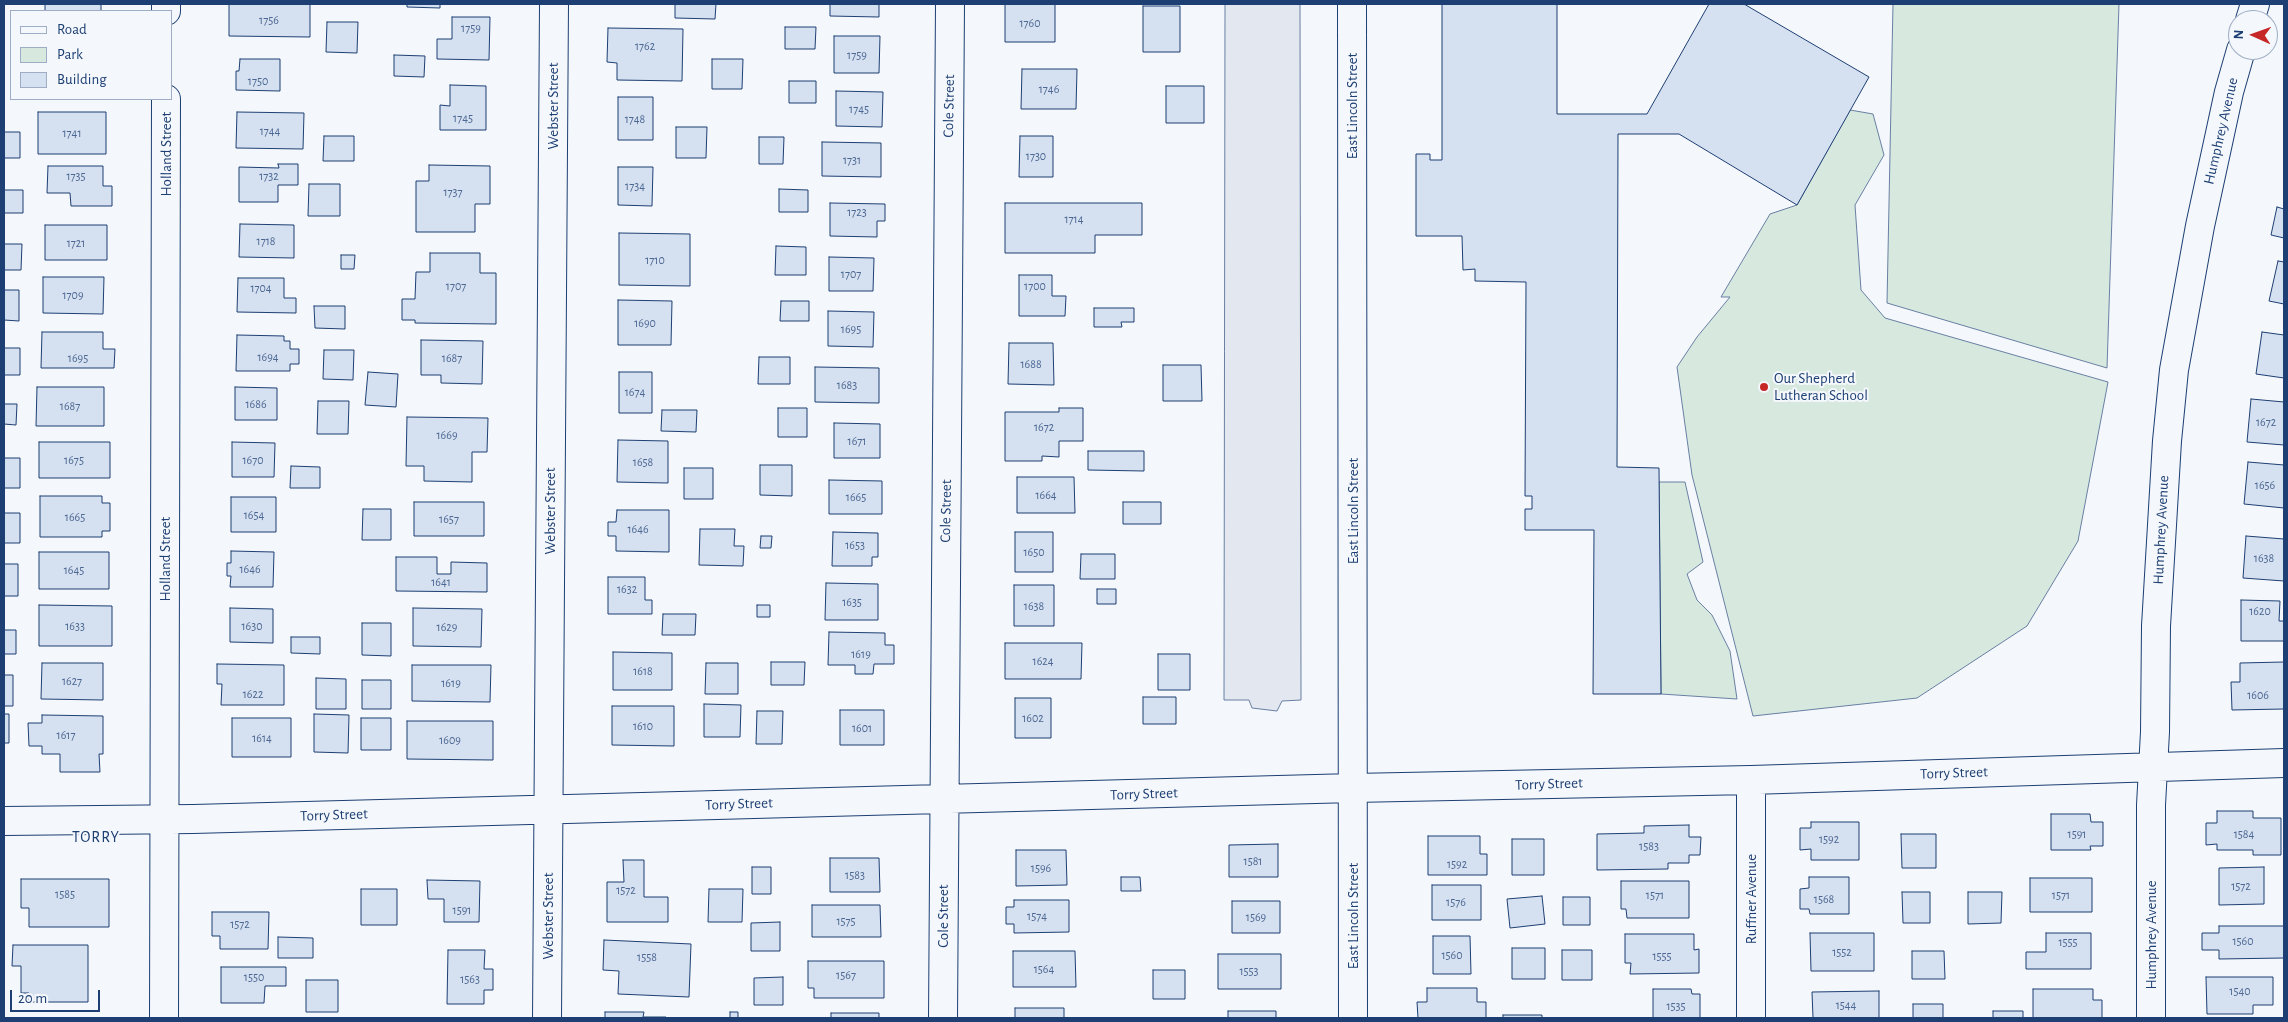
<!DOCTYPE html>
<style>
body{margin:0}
#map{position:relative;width:2288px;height:1022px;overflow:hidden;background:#f4f7fb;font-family:"Alegreya Sans",sans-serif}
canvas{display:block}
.frame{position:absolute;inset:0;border:5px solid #1d3f73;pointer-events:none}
.legend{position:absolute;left:10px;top:10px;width:162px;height:90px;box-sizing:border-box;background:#f4f7fb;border:1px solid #9eadc5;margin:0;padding:6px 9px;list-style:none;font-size:15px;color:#1d3f73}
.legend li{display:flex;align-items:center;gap:10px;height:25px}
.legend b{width:25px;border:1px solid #9eadc5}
.north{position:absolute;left:2228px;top:10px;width:50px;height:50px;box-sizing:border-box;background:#f4f7fb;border:1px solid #9eadc5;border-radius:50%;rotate:272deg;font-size:14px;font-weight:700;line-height:20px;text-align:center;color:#1d3f73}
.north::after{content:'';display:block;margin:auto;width:18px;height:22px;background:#c62828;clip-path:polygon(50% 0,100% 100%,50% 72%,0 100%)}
.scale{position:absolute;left:10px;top:990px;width:90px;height:22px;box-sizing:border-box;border:2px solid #1d3f73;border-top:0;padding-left:6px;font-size:15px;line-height:18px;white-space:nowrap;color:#1d3f73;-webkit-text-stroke:4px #f4f7fb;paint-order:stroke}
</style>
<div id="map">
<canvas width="2288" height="1022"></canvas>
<div class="frame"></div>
<ul class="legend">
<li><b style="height:6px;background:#f4f7fb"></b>Road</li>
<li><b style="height:14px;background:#d7e8df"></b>Park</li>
<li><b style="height:14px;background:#d5e0f0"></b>Building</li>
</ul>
<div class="north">N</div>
<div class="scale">20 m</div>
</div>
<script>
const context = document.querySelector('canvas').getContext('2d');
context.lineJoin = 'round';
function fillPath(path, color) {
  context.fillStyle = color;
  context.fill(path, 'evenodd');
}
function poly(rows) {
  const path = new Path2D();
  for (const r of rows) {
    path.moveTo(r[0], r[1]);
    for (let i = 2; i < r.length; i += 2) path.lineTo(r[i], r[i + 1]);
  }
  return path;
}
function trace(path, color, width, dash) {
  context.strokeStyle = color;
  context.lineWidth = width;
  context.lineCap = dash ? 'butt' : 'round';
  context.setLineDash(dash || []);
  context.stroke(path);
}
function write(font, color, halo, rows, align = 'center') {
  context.font = font + ' "Alegreya Sans",sans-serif';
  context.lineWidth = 4;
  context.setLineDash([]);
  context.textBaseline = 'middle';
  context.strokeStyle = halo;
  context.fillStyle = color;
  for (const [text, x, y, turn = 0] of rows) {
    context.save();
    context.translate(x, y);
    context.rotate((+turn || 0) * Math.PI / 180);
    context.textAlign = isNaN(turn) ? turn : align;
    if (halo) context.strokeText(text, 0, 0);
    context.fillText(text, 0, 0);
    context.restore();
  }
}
const green = poly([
 [1893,4,2119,4,2107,368,1887,303,1893,4],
 [1850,110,1873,114,1884,155,1855,205,1861,290,1885,318,2108,382,2078,541,2027,626,1917,698,1753,716,1692,475,1677,367,1697,337,1730,297,1721,297,1770,214,1797,205,1850,110],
 [1659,482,1685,482,1703,562,1687,574,1697,600,1712,615,1730,651,1737,699,1661,694,1659,482]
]);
fillPath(green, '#d7e8df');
trace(green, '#687fa3', 1);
const parking = poly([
 [1225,4,1300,4,1301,700,1282,701,1277,711,1252,708,1249,700,1224,700,1225,4]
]);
fillPath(parking, '#e3e8f0');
trace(parking, '#687fa3', 1);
const building = poly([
 [45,4,101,4,101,11,45,11,45,4],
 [229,4,310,4,310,37,229,36,229,4],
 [407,4,440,4,440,8,407,7,407,4],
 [675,4,716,4,715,19,675,18,675,4],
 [830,4,879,4,879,17,830,16,830,4],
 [1005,4,1055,4,1055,42,1005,42,1005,4],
 [1442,4,1557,4,1557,114,1647,114,1709,4,1744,4,1869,77,1797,205,1679,134,1618,134,1617,467,1659,468,1661,694,1593,694,1594,530,1525,530,1525,509,1532,509,1532,496,1525,496,1526,282,1475,281,1475,269,1463,270,1462,236,1416,236,1416,154,1430,154,1430,160,1442,160,1442,4],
 [1143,6,1180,6,1180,52,1143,52,1143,6],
 [452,17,490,17,489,60,437,59,437,39,452,39,452,17],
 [327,22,358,22,357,53,326,52,327,22],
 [785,27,816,27,815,49,785,49,785,27],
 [608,28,683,29,682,81,617,80,617,63,607,62,608,28],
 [834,36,880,36,879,73,834,73,834,36],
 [394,55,425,56,424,77,394,76,394,55],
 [240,59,280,59,280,91,236,90,236,71,239,71,240,59],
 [712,59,743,59,742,89,712,89,712,59],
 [1022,69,1077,69,1076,109,1021,109,1022,69],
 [789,81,816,81,816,103,789,103,789,81],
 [450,85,486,86,486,130,440,130,440,105,450,106,450,85],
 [1166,86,1204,86,1204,123,1166,123,1166,86],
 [836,91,883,92,882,127,836,126,836,91],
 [618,97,653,97,653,140,618,140,618,97],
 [38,112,106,112,106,154,38,154,38,112],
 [237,112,304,113,303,149,236,148,237,112],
 [676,127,707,127,706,158,676,158,676,127],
 [4,132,20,132,20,158,4,158,4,132],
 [324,136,354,136,354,161,323,161,324,136],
 [1020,136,1053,136,1053,177,1019,177,1020,136],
 [759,137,784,137,783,164,759,164,759,137],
 [822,142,881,143,881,177,822,176,822,142],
 [278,164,298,164,298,185,278,185,278,202,239,202,239,167,279,168,278,164],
 [429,165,490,166,490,204,475,204,475,232,416,232,416,181,429,181,429,165],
 [48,166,103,166,103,186,112,186,112,206,71,206,70,193,47,193,48,166],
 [618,167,653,167,652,206,618,205,618,167],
 [309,184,340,184,340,216,308,216,309,184],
 [779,189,808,190,808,212,779,212,779,189],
 [4,190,23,190,23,213,4,213,4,190],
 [830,203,885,204,885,221,877,221,877,237,830,236,830,203],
 [1005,203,1142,203,1142,235,1095,235,1095,253,1005,253,1005,203],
 [2277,207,2284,209,2284,238,2271,235,2277,207],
 [240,224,294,225,294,258,239,257,240,224],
 [45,225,107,225,107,260,45,260,45,225],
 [619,233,690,234,690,286,619,285,619,233],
 [4,244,22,244,21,270,4,270,4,244],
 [776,246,806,247,806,275,775,275,776,246],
 [430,253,480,253,480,273,496,273,496,324,415,323,415,320,402,320,402,299,415,299,416,272,430,272,430,253],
 [341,255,355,255,354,269,341,269,341,255],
 [829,257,874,258,873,291,829,291,829,257],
 [2278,261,2284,262,2284,304,2269,301,2278,261],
 [1019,275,1052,275,1052,296,1066,296,1065,316,1019,316,1019,275],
 [43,277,104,277,103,314,43,313,43,277],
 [238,278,284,278,284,298,296,298,296,313,237,312,238,278],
 [4,290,19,290,19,321,4,320,4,290],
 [618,300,672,301,671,345,618,345,618,300],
 [781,301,809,301,809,321,780,321,781,301],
 [314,306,345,306,345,329,315,328,314,306],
 [1094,308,1134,308,1134,322,1121,322,1122,327,1094,327,1094,308],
 [828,311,874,312,873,347,828,346,828,311],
 [42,332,103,332,103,349,115,349,114,368,41,368,42,332],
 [2262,332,2284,335,2284,378,2256,374,2262,332],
 [237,335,284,336,284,341,290,341,290,349,299,349,299,364,290,364,290,371,236,371,237,335],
 [421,340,483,341,482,384,441,383,441,375,421,375,421,340],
 [1009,343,1053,343,1054,385,1008,384,1009,343],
 [4,348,20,348,20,375,4,375,4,348],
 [324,350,354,350,353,380,323,379,324,350],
 [759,357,790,357,790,384,758,384,759,357],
 [1163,365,1201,365,1202,401,1163,401,1163,365],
 [815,367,879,368,879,403,815,402,815,367],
 [368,372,398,374,396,407,365,405,368,372],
 [619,372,652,372,652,413,619,413,619,372],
 [37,387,104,387,104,426,36,426,37,387],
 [235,387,277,388,277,420,235,420,235,387],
 [2251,399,2284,402,2284,445,2247,442,2251,399],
 [318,401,349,401,348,434,317,434,318,401],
 [4,404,17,404,16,425,4,424,4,404],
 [778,408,807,408,807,437,778,437,778,408],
 [1059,408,1083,408,1083,441,1059,441,1059,457,1042,456,1042,461,1005,461,1005,412,1059,412,1059,408],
 [662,410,697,410,696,432,661,431,662,410],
 [407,417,488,418,487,452,472,452,472,482,424,481,424,466,406,466,407,417],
 [834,423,880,424,880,458,834,458,834,423],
 [618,440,668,441,668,483,617,482,618,440],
 [39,442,110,442,110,478,39,478,39,442],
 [232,442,275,443,274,477,232,477,232,442],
 [1088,451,1144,451,1144,471,1088,470,1088,451],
 [4,458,20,458,20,488,4,488,4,458],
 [2248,462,2284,465,2284,508,2244,504,2248,462],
 [760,465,792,465,792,496,760,495,760,465],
 [291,466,320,467,320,488,290,488,291,466],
 [684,468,713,468,713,499,684,499,684,468],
 [1017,477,1074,477,1075,513,1017,513,1017,477],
 [829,480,882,481,882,514,829,514,829,480],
 [40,496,102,496,102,503,110,503,110,531,102,531,102,537,40,537,40,496],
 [231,497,276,497,276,532,231,532,231,497],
 [414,502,484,502,484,536,414,536,414,502],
 [1123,502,1161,502,1161,524,1123,524,1123,502],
 [363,509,391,509,391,540,362,540,363,509],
 [617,510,669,510,669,552,616,551,616,536,608,536,608,522,616,522,617,510],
 [4,513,20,513,20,543,4,543,4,513],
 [700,529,735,529,734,546,744,546,743,566,699,565,700,529],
 [833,532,878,533,878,557,872,557,872,566,832,566,833,532],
 [1015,532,1053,532,1053,572,1015,572,1015,532],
 [761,536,772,536,771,548,760,548,761,536],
 [2246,536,2284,539,2284,581,2243,578,2246,536],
 [231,551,274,552,273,587,230,587,231,576,227,576,227,563,231,563,231,551],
 [39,552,109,552,109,589,39,589,39,552],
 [1081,554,1115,554,1115,579,1080,579,1081,554],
 [396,557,437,557,437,574,451,574,451,562,487,563,487,592,396,591,396,557],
 [4,564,18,564,18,596,4,596,4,564],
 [608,577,645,577,645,600,652,600,652,614,608,614,608,577],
 [826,583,878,584,878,620,825,620,826,583],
 [1014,585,1054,585,1054,626,1014,626,1014,585],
 [1097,589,1116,589,1116,604,1097,604,1097,589],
 [2241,600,2280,601,2279,621,2284,621,2284,641,2241,641,2241,600],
 [39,605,112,606,112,646,39,646,39,605],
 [757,605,770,605,770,617,757,617,757,605],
 [230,608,273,609,273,643,230,642,230,608],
 [413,608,482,609,481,647,413,646,413,608],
 [663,614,696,614,695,635,662,635,663,614],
 [362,623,391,623,391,656,362,655,362,623],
 [4,630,16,630,16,654,4,654,4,630],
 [829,632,885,633,885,645,894,645,894,664,874,664,873,674,855,674,855,665,828,665,829,632],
 [291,637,320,637,320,654,291,653,291,637],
 [1005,643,1082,643,1081,679,1005,679,1005,643],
 [613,652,672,653,672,690,613,690,613,652],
 [1158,654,1190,654,1190,690,1158,690,1158,654],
 [771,662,805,662,804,685,771,685,771,662],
 [2284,662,2284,709,2232,710,2231,682,2240,682,2240,663,2284,662],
 [42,663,103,663,103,700,41,699,42,663],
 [706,663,738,663,738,694,705,694,706,663],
 [217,664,284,665,284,705,221,705,222,684,217,684,217,664],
 [412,665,491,665,490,702,412,701,412,665],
 [4,675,13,675,13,706,4,706,4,675],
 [316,678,346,679,346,709,316,709,316,678],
 [362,680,391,680,391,709,362,709,362,680],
 [1143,697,1176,697,1176,724,1143,724,1143,697],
 [1015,698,1051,698,1051,738,1015,738,1015,698],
 [704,704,741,705,740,737,704,737,704,704],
 [612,706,674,706,674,746,612,745,612,706],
 [840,710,884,710,884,745,840,745,840,710],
 [757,711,783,711,782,744,756,744,757,711],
 [4,714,9,714,9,743,4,743,4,714],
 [314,714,349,715,348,753,314,752,314,714],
 [42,715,103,716,103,754,99,754,100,772,60,772,60,754,42,754,42,746,29,746,28,723,42,723,42,715],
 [232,718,291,718,291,757,232,757,232,718],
 [361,718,391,718,391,750,361,750,361,718],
 [407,721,493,721,493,760,407,759,407,721],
 [2217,811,2253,811,2253,818,2281,818,2281,855,2253,855,2253,850,2217,850,2217,844,2206,845,2206,823,2217,823,2217,811],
 [2051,814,2090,814,2091,822,2103,822,2103,846,2090,846,2091,850,2051,850,2051,814],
 [1811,822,1859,822,1859,860,1811,860,1811,849,1800,850,1800,828,1811,828,1811,822],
 [1689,825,1689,837,1701,837,1700,855,1689,855,1689,863,1668,863,1668,869,1597,870,1597,834,1644,833,1644,826,1689,825],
 [1901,834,1936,834,1936,868,1902,868,1901,834],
 [1428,836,1480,836,1480,854,1487,854,1487,875,1428,875,1428,836],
 [1512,839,1544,839,1544,875,1512,875,1512,839],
 [1278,844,1278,877,1229,877,1229,845,1278,844],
 [1016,850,1066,850,1067,885,1016,886,1016,850],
 [830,858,879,858,880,892,830,892,830,858],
 [623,860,644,860,644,897,668,897,668,922,607,922,607,882,624,882,623,860],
 [752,867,771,867,771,894,752,894,752,867],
 [2264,867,2264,904,2219,905,2219,868,2264,867],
 [1121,877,1140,877,1141,891,1121,891,1121,877],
 [1809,877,1849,877,1849,914,1810,914,1809,909,1800,909,1800,889,1809,888,1809,877],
 [2030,878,2092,878,2092,912,2030,912,2030,878],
 [21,879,109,879,109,927,29,927,29,908,21,908,21,879],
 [427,880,480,881,479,922,444,922,444,899,428,899,427,880],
 [1621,881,1689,881,1689,918,1627,918,1626,909,1621,909,1621,881],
 [1432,885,1481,885,1481,920,1432,920,1432,885],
 [361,889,397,889,397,925,361,925,361,889],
 [709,889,743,889,742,922,708,922,709,889],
 [1902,892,1930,892,1930,923,1903,923,1902,892],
 [1968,892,2002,892,2001,923,1968,924,1968,892],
 [1542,896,1545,924,1510,928,1507,899,1542,896],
 [1563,897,1590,897,1590,925,1563,925,1563,897],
 [1014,900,1069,900,1069,932,1014,933,1014,924,1006,924,1006,907,1014,907,1014,900],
 [1232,901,1280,901,1280,933,1232,933,1232,901],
 [812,905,880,905,881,937,812,937,812,905],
 [212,912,269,912,268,949,220,949,220,936,212,936,212,912],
 [780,922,780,951,751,951,751,923,780,922],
 [2219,926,2284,926,2284,958,2219,959,2219,950,2202,950,2202,933,2219,933,2219,926],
 [1810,933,1874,933,1874,971,1811,971,1810,933],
 [2046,933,2091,933,2091,969,2026,969,2026,952,2046,952,2046,933],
 [1625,934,1694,934,1694,950,1699,949,1699,973,1630,974,1631,963,1625,963,1625,934],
 [1433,936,1470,936,1471,974,1433,974,1433,936],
 [278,937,313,938,313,958,278,958,278,937],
 [604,940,691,944,689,997,618,994,619,971,603,970,604,940],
 [13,945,88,945,88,1002,29,1002,29,993,21,993,21,966,12,966,13,945],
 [1512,948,1545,948,1545,979,1512,979,1512,948],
 [448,950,485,950,484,969,493,969,493,990,484,990,484,1004,447,1004,448,950],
 [1562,950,1592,950,1592,980,1562,980,1562,950],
 [1013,951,1075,951,1076,987,1013,987,1013,951],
 [1912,951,1944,951,1945,979,1912,979,1912,951],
 [1218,954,1281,954,1281,989,1218,989,1218,954],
 [808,961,884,961,884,998,814,998,814,988,808,988,808,961],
 [221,967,286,967,286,986,265,986,264,1003,221,1003,221,967],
 [1153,970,1185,970,1185,999,1153,999,1153,970],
 [783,977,783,1005,754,1005,754,978,783,977],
 [2206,977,2273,977,2273,1005,2253,1005,2253,1014,2207,1014,2206,977],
 [306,980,338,980,338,1012,306,1012,306,980],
 [1427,988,1477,988,1477,1002,1486,1002,1486,1018,1418,1018,1417,1002,1427,1002,1427,988],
 [1653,989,1691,989,1692,994,1700,994,1700,1018,1653,1018,1653,989],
 [2033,989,2093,989,2093,1000,2102,1000,2102,1018,2033,1018,2033,989],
 [1879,991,1879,1018,1813,1018,1812,992,1879,991],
 [1913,1004,1943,1004,1943,1018,1913,1018,1913,1004],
 [1015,1008,1064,1008,1064,1018,1015,1018,1015,1008],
 [1228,1011,1276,1011,1276,1018,1228,1018,1228,1011],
 [1993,1011,2023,1011,2023,1018,1993,1018,1993,1011],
 [605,1012,644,1012,643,1017,666,1017,665,1018,605,1018,605,1012],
 [730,1012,738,1012,738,1018,730,1018,730,1012],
 [831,1013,879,1013,879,1018,831,1018,831,1013],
 [1503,1015,1542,1015,1542,1018,1503,1018,1503,1015]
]);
fillPath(building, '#d5e0f0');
trace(building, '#1d3f73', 1);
const minor = poly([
 [1352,4,1353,1018],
 [166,11,166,4],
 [2250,20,2255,4],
 [1751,780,1751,1018],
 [4,821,193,819,1353,788,1751,780,2284,763],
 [164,1018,166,99],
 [547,1018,554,4],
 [943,1018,950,4],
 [2151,1018,2151,805,2155,732,2156,626,2167,441,2174,370,2200,226,2229,92,2241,50]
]);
trace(minor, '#1d3f73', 30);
trace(minor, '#f4f7fb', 28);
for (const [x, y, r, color] of [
 [1764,387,5,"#c62828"]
]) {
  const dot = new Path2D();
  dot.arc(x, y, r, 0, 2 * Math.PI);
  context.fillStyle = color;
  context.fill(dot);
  trace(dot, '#f4f7fb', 2);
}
write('12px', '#4b6792', null, [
 ["1756",269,20],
 ["1760",1030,23],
 ["1759",471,28],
 ["1762",645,46],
 ["1759",857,55],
 ["1750",258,81],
 ["1746",1049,89],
 ["1745",859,109],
 ["1745",463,118],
 ["1748",635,119],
 ["1744",270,131],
 ["1741",72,133],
 ["1730",1036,156],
 ["1731",852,160],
 ["1735",76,176],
 ["1732",269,176],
 ["1734",635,186],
 ["1737",453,192],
 ["1723",857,212],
 ["1714",1074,219],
 ["1718",266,241],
 ["1721",76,243],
 ["1710",655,260],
 ["1707",851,274],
 ["1707",456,286],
 ["1700",1035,286],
 ["1704",261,288],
 ["1709",73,295],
 ["1690",645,323],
 ["1695",851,329],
 ["1694",268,357],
 ["1695",78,358],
 ["1687",452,358],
 ["1688",1031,364],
 ["1683",847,385],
 ["1674",635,392],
 ["1686",256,404],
 ["1687",70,406],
 ["1672",2266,422],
 ["1672",1044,427],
 ["1669",447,435],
 ["1671",857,441],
 ["1675",74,460],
 ["1670",253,460],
 ["1658",643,462],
 ["1656",2265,485],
 ["1664",1046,495],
 ["1665",856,497],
 ["1654",254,515],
 ["1665",75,517],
 ["1657",449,519],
 ["1646",638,529],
 ["1653",855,545],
 ["1650",1034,552],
 ["1638",2264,558],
 ["1646",250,569],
 ["1645",74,570],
 ["1641",441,582],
 ["1632",627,589],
 ["1635",852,602],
 ["1638",1034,606],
 ["1620",2260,611],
 ["1633",75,626],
 ["1630",252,626],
 ["1629",447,627],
 ["1619",861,654],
 ["1624",1043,661],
 ["1618",643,671],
 ["1627",72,681],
 ["1619",451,683],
 ["1622",253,694],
 ["1606",2258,695],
 ["1602",1033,718],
 ["1610",643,726],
 ["1601",862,728],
 ["1617",66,735],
 ["1614",262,738],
 ["1609",450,740],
 ["1591",2077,834],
 ["1584",2244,834],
 ["1592",1829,839],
 ["1583",1649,846],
 ["1581",1253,861],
 ["1592",1457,864],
 ["1596",1041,868],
 ["1583",855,875],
 ["1572",2241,886],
 ["1572",626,890],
 ["1585",65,894],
 ["1571",1655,895],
 ["1571",2061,895],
 ["1568",1824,899],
 ["1576",1456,902],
 ["1591",462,910],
 ["1574",1037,916],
 ["1569",1256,917],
 ["1575",846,921],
 ["1572",240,924],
 ["1560",2243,941],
 ["1555",2068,942],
 ["1552",1842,952],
 ["1560",1452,955],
 ["1555",1662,956],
 ["1558",647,957],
 ["1564",1044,969],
 ["1553",1249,971],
 ["1567",846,975],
 ["1550",254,977],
 ["1563",470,979],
 ["1540",2240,991],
 ["1544",1846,1005],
 ["1535",1676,1006]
]);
write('15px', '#1d3f73', '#f4f7fb', [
 ["Webster Street",553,106,-90],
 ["Cole Street",949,106,-89],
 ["East Lincoln Street",1352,106,-90],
 ["Humphrey Avenue",2221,131,-77],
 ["Holland Street",166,154,-90],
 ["Webster Street",550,511,-90],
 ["Cole Street",946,511,-89],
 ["East Lincoln Street",1353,511,-90],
 ["Humphrey Avenue",2161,530,-87],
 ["Holland Street",165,559,-90],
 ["Torry Street",1954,773,-2],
 ["Torry Street",1549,784,-2],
 ["Torry Street",1144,794,-2],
 ["Torry Street",739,804,-2],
 ["Torry Street",334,815,-2],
 ["Ruffner Avenue",1751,899,-90],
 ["Webster Street",548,916,-90],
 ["Cole Street",943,916,-90],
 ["East Lincoln Street",1353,916,-90],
 ["Humphrey Avenue",2151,935,-90]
]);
write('15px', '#1d3f73', '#f4f7fb', [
 ["Our Shepherd",1774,378],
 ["Lutheran School",1774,395]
], 'left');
context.letterSpacing = '1px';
write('16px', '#1d3f73', '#f4f7fb', [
 ["TORRY",96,837]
]);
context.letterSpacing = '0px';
</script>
